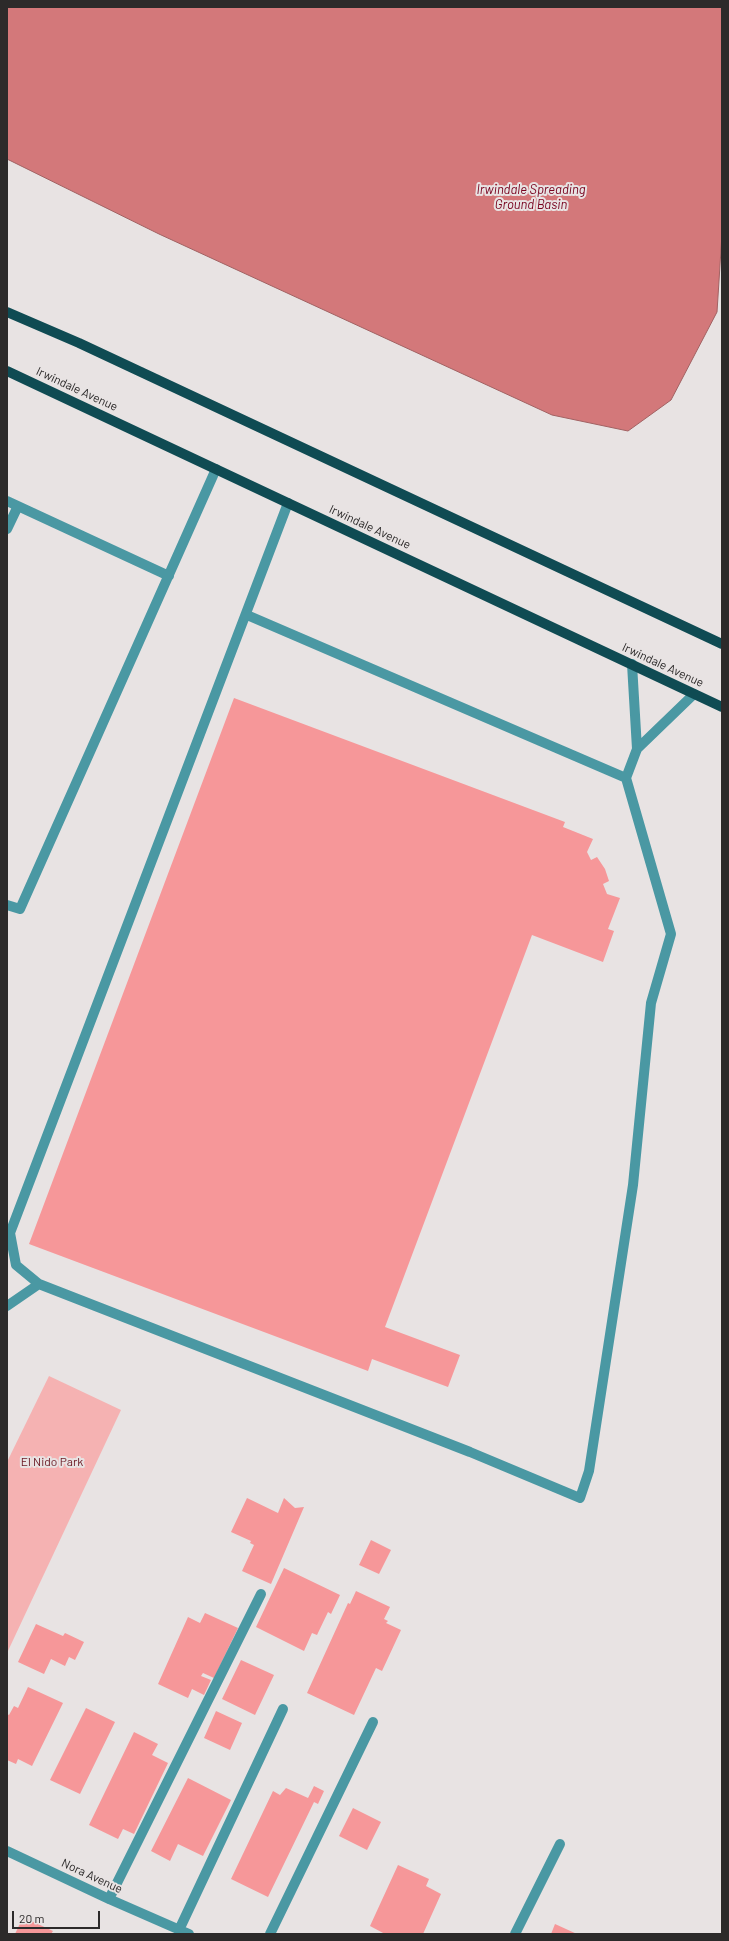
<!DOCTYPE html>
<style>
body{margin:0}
#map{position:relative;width:729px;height:1941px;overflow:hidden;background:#e8e3e3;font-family:Barlow,sans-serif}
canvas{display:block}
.frame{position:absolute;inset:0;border:8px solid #2c2a2a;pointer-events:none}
.scale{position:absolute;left:12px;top:1911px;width:88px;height:18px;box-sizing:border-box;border:2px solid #2c2a2a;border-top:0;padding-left:5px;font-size:12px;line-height:14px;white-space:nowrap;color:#2c2a2a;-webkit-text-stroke:3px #e8e3e3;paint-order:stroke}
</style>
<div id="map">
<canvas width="729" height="1941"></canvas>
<div class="frame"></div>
<div class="scale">20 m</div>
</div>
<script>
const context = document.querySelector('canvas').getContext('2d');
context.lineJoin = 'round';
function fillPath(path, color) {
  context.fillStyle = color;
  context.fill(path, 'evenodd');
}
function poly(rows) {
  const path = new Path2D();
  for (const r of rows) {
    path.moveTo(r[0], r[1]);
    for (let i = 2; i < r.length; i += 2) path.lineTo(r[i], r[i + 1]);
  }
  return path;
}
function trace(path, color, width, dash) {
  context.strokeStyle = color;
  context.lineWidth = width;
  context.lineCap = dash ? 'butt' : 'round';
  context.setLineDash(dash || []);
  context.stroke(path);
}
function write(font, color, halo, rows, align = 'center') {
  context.font = font + ' Barlow,sans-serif';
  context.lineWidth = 4;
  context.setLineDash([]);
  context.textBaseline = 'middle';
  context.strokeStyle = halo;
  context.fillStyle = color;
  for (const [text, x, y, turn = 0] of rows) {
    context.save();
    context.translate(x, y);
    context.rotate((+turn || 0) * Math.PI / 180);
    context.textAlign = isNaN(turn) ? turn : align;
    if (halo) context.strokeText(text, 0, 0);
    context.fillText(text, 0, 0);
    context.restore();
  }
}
fillPath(poly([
 [49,1376,121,1410,7,1653,7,1462]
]), '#f5b2b2');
const water = poly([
 [7,7,722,7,722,234,717,312,671,400,628,431,552,415,159,234,7,159,7,7]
]);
fillPath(water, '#d3787a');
trace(water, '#a16162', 1);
fillPath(poly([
 [234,698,565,822,563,827,593,839,587,852,591,860,597,857,605,869,609,881,603,884,607,894,620,898,608,929,614,931,603,962,532,935,385,1327,460,1355,448,1387,372,1359,368,1371,29,1244],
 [247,1498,278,1513,284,1498,295,1508,304,1507,271,1584,242,1571,254,1545,250,1543,251,1541,231,1532],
 [371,1540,391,1550,379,1574,359,1565],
 [284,1568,340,1595,331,1614,328,1612,317,1635,312,1633,304,1651,256,1627],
 [356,1591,390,1607,384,1619,388,1621,386,1623,401,1630,382,1671,376,1668,354,1715,307,1693,348,1603,350,1604],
 [205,1613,238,1628,214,1678,203,1673,201,1676,211,1680,204,1695,192,1689,188,1698,158,1684,188,1617,200,1623],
 [36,1624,63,1636,65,1633,84,1642,75,1660,69,1657,65,1666,51,1659,44,1674,18,1662],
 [241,1660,274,1675,255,1715,222,1699],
 [28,1687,63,1703,32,1766,18,1759,16,1764,7,1760,7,1714,9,1715,14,1706,18,1708],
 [86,1708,115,1722,80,1794,50,1780],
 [216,1711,242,1723,230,1750,204,1738],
 [134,1732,158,1744,152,1755,168,1763,134,1834,123,1829,118,1839,89,1825],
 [188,1778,231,1800,203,1856,178,1844,170,1861,151,1851],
 [314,1786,324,1791,318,1804,314,1802,268,1897,231,1879,273,1791,280,1795,286,1788,308,1798],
 [353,1808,381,1822,367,1850,339,1836],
 [398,1865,429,1879,426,1886,441,1894,423,1934,385,1934,370,1926],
 [23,1917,53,1931,51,1934,15,1934],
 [555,1924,577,1934,551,1934]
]), '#f69799');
trace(poly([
 [7,501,169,576],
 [7,529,18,506],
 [247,615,626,778,671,934,651,1003,633,1185,589,1471,580,1498,470,1452,39,1284,16,1265,10,1233,288,503],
 [637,749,694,694],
 [626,778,637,749,632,664],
 [7,905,20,909,216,469],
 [7,1306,39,1284],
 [7,1851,109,1899,189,1934],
 [109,1899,261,1594],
 [179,1930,283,1709],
 [270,1934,373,1722],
 [515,1934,560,1844]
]), '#4a98a3', 10);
trace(poly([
 [7,312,79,343,722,644],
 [7,371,722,707]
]), '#0f4b53', 10);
write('12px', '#2c2a2a', '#e8e3e3', [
 ["Irwindale Avenue",77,389,25],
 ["Irwindale Avenue",370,527,25],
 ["Irwindale Avenue",663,665,25],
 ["Nora Avenue",92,1876,25]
]);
write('12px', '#691621', '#e8e3e3', [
 ["El Nido Park",52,1462]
]);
write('italic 13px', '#77011d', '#e8e3e3', [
 ["Irwindale Spreading",531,190],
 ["Ground Basin",531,205]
]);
</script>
